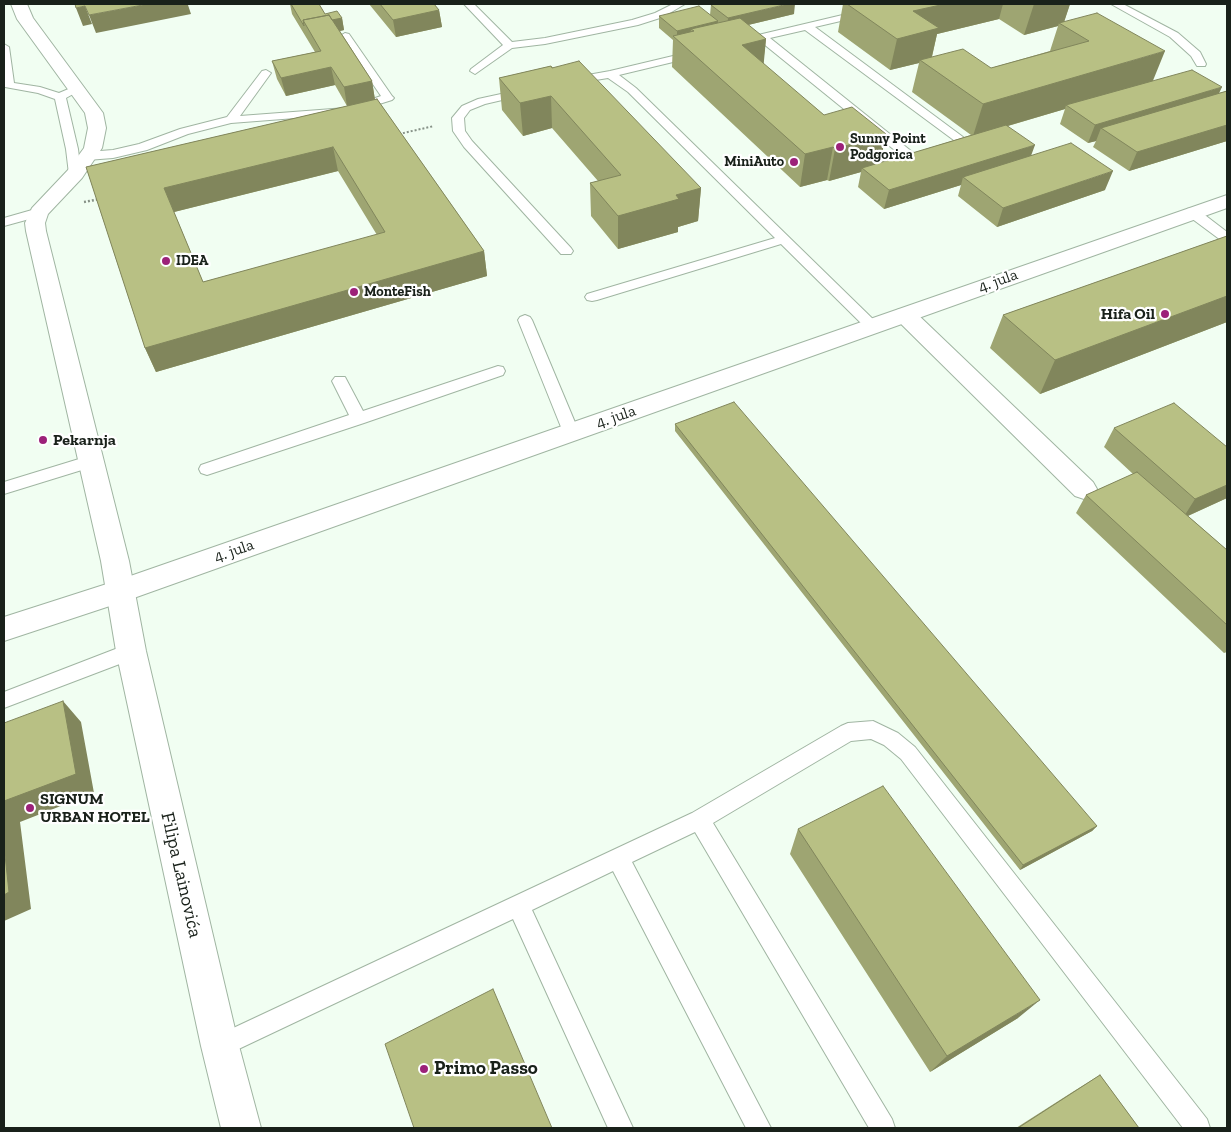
<!DOCTYPE html>
<meta charset="utf-8">
<style>
body{margin:0}
#map{position:relative;width:1231px;height:1132px;overflow:hidden;background:#f1fef2;font-family:"Zilla Slab",serif}
canvas{display:block}
.frame{position:absolute;inset:0;border:5px solid #19211a;pointer-events:none}
</style>
<div id="map">
<canvas width="1231" height="1132"></canvas>
<div class="frame"></div>
</div>
<script>
const context = document.querySelector('canvas').getContext('2d');
context.lineJoin = 'round';
function poly(rows) {
  const path = new Path2D();
  for (const r of rows) {
    path.moveTo(r[0], r[1]);
    for (let i = 2; i < r.length; i += 2) path.lineTo(r[i], r[i + 1]);
  }
  return path;
}
function trace(path, color, width, dash) {
  context.strokeStyle = color;
  context.lineWidth = width;
  context.lineCap = dash ? 'butt' : 'round';
  context.setLineDash(dash || []);
  context.stroke(path);
}
function fillPath(path, color) {
  context.fillStyle = color;
  context.fill(path, 'evenodd');
}
function write(font, color, halo, rows, align = 'center') {
  context.font = font + ' "Zilla Slab",serif';
  context.lineWidth = 4.5;
  context.setLineDash([]);
  context.textBaseline = 'middle';
  context.strokeStyle = halo;
  context.fillStyle = color;
  for (const [text, x, y, turn = 0] of rows) {
    context.save();
    context.translate(x, y);
    context.rotate((+turn || 0) * Math.PI / 180);
    context.textAlign = isNaN(turn) ? turn : align;
    if (halo) context.strokeText(text, 0, 0);
    context.fillText(text, 0, 0);
    context.restore();
  }
}
const service = poly([
 [464,4,474,4,512,42,545,38,632,20,655,13,673,4,685,4,663,17,638,25,545,44,512,48,475,74,470,71,471,69,503,45,464,4],
 [889,4,906,4,905,6,815,27,963,137,965,139,963,141,955,141,805,30,770,38,921,159,923,162,917,166,913,165,760,41,741,45,736,42,737,40,889,4],
 [1111,4,1123,4,1178,33,1200,52,1206,64,1205,66,1197,66,1191,56,1170,37,1111,4],
 [345,33,349,34,392,96,394,98,392,100,347,114,231,123,188,134,147,150,113,158,87,160,81,156,87,152,113,150,139,144,180,129,227,117,262,71,266,70,271,73,240,116,346,108,381,96,340,36,345,33],
 [4,44,9,47,14,83,40,87,59,93,78,85,84,88,66,98,78,149,81,174,79,177,71,177,69,174,66,149,55,99,38,93,5,87,4,85,4,44],
 [694,51,699,54,698,56,619,75,636,88,878,324,880,327,878,330,868,330,781,244,597,300,592,301,587,300,585,297,587,294,775,238,628,92,608,78,571,84,566,81,571,78,610,71,694,51],
 [524,89,528,90,530,92,528,94,485,104,470,110,464,118,465,131,472,141,571,248,573,251,571,254,561,254,464,147,453,131,452,118,462,106,478,99,524,89],
 [39,208,44,209,45,212,44,215,4,226,4,218,39,208],
 [1192,208,1197,209,1227,232,1227,242,1222,241,1187,215,1186,212,1187,209,1192,208],
 [525,315,530,317,532,320,579,432,577,436,571,438,565,436,563,432,518,320,520,317,525,315],
 [498,366,503,367,505,371,503,375,364,423,207,475,201,473,199,469,201,465,349,415,332,381,335,377,345,377,363,411,498,366],
 [92,455,98,457,100,461,98,465,4,494,4,482,92,455],
 [131,643,138,645,140,651,138,657,4,708,4,692,131,643],
 [873,721,898,733,915,747,1207,1119,1210,1128,1183,1128,901,759,884,745,871,739,851,741,713,823,892,1119,895,1128,869,1128,695,832,632,862,771,1128,746,1128,613,871,532,910,633,1128,608,1128,513,919,228,1054,220,1058,212,1054,208,1046,212,1038,692,813,841,726,848,723,873,721]
]);
const minor = poly([
 [11,4,27,4,33,18,103,113,106,128,102,148,82,178,48,214,45,223,46,231,129,561,146,651,239,1046,261,1128,221,1128,201,1046,116,651,101,561,26,231,25,223,32,208,68,170,84,148,88,128,85,113,17,19,11,4],
 [905,308,913,310,1093,482,1097,489,1093,496,1084,499,1075,496,897,320,894,315,897,310,905,308]
]);
const secondary = poly([
 [1227,195,1227,208,131,599,4,641,4,617,116,581,1227,195]
]);
trace(service, '#a0b5a2', 2);
trace(minor, '#a0b5a2', 2);
trace(secondary, '#a0b5a2', 2);
trace(poly([
 [399,134,434,126]
]), '#879288', 2, [2, 2]);
trace(poly([
 [84,202,100,199]
]), '#879288', 2.5, [2, 2]);
fillPath(service, '#fff');
fillPath(minor, '#fff');
fillPath(secondary, '#fff');
fillPath(poly([
 [290,4,319,4,325,14,342,18,344,30,340,31,372,81,375,100,347,106,335,85,286,96,277,79,272,61,315,52,292,14],
 [369,4,434,4,439,10,442,27,396,37],
 [843,4,1070,4,1064,22,1153,81,1219,93,1227,91,1227,141,1129,171,1093,147,1096,141,1088,143,1060,124,1065,109,1008,126,1031,155,1105,190,997,227,958,196,961,185,884,209,858,187,861,172,829,181,827,180,800,187,672,67,673,40,659,28,659,16,710,15,711,5,794,14,748,25,766,39,763,64,824,115,886,134,880,163,971,135,912,92,919,63,890,70,838,32],
 [999,19,1024,35,1058,26,1050,51,991,68,932,57,937,34],
 [551,66,701,188,698,221,678,227,678,232,618,249,591,216,590,183,598,181,552,128,523,136,502,110,499,78],
 [377,99,484,251,487,276,156,372,145,348,86,167],
 [338,171,377,235,203,282,174,212],
 [1227,236,1227,322,1040,394,990,348,1003,315],
 [675,424,1097,826,1092,831,1020,870,675,431],
 [1114,428,1227,447,1227,498,1188,516,1227,550,1227,549,1227,652,1224,653,1076,513,1086,495,1133,474,1104,447],
 [798,829,1018,1018,930,1072,790,854],
 [1100,1075,1139,1128,1016,1128,1074,1091]
]), '#9ea572');
fillPath(poly([
 [148,4,193,4,188,5,191,14,96,33,89,15],
 [788,4,795,4,794,14,727,30,728,18],
 [945,4,1003,4,999,19,937,34,931,60,920,60,919,63,890,70,897,39,913,11],
 [1034,4,1070,4,1063,25,1059,23,1058,26,1024,35],
 [85,6,92,24,83,26,76,8],
 [439,10,442,27,396,37,393,20],
 [342,18,344,30,313,37,306,25],
 [718,21,717,33,694,31,691,29,690,40,677,40,677,31],
 [766,39,763,71,742,45],
 [1165,51,1152,83,1066,105,1065,109,973,136,983,104],
 [331,67,335,85,286,96,281,78],
 [372,81,375,100,347,106,344,87],
 [1222,87,1213,106,1101,128,1096,141,1088,143,1095,125],
 [551,96,552,128,523,136,520,103],
 [1227,125,1227,141,1129,171,1137,152],
 [886,134,879,167,862,168,861,172,829,181,835,149],
 [1035,145,1028,164,963,177,961,185,884,209,889,190],
 [333,147,338,171,174,212,164,188],
 [833,147,827,180,800,187,805,154],
 [1113,171,1105,190,997,227,1003,208],
 [701,188,698,221,678,227,678,232,618,249,618,216,676,195],
 [484,251,487,276,156,372,145,348],
 [1227,296,1227,322,1040,394,1055,360],
 [1227,485,1227,498,1183,518,1195,499],
 [63,701,81,722,94,793,20,822,31,909,4,921,4,801],
 [1097,826,1092,831,1020,870,1023,865],
 [1040,1000,1018,1018,930,1072,947,1056]
]), '#81865c');
const building = poly([
 [75,4,148,4,89,15,85,6,76,8,75,4],
 [291,4,319,4,325,14,337,11,342,18,332,20,329,15,303,20,304,26,291,4],
 [380,4,434,4,439,10,393,20,380,4],
 [715,4,788,4,728,18,711,5,715,4],
 [847,4,945,4,913,11,939,28,897,39,847,4],
 [699,6,718,21,677,31,659,16,699,6],
 [1097,13,1165,51,983,104,920,60,963,49,991,68,1089,41,1059,23,1097,13],
 [329,15,372,81,344,87,331,67,281,78,272,61,321,51,303,20,329,15],
 [740,18,766,39,742,45,824,115,852,107,886,134,835,149,833,147,805,154,673,36,694,31,691,29,740,18],
 [579,61,701,188,676,195,679,199,618,216,590,183,621,175,551,96,520,103,499,78,551,66,552,68,579,61],
 [1192,70,1222,87,1095,125,1066,105,1192,70],
 [1227,91,1227,125,1137,152,1101,128,1227,91],
 [377,99,484,251,145,348,86,167,377,99],
 [333,147,385,232,203,282,164,188,333,147],
 [1006,125,1035,145,889,190,862,168,1006,125],
 [1071,143,1113,171,1003,208,963,177,1071,143],
 [1227,236,1227,296,1055,360,1003,315,1227,236],
 [734,402,1097,826,1023,865,675,424,734,402],
 [1174,403,1227,447,1227,485,1195,499,1114,428,1174,403],
 [1137,472,1227,550,1227,549,1227,625,1086,495,1137,472],
 [63,701,76,774,4,801,4,723,63,701],
 [883,786,1040,1000,947,1056,798,829,883,786],
 [4,846,9,892,4,895,4,846],
 [493,989,552,1128,414,1128,385,1044,493,989],
 [1100,1075,1139,1128,1018,1128,1100,1075]
]);
fillPath(building, '#b8c084');
trace(building, '#81865c', 1);
for (const [x, y, r, color] of [
 [840,147,5,"#9c2179"],
 [794,162,5,"#9c2179"],
 [166,261,5,"#9c2179"],
 [354,292,5,"#9c2179"],
 [1165,314,5,"#9c2179"],
 [43,440,5,"#9c2179"],
 [30,808,5,"#9c2179"],
 [424,1069,5,"#9c2179"]
]) {
  const dot = new Path2D();
  dot.arc(x, y, r, 0, 2 * Math.PI);
  context.fillStyle = color;
  context.fill(dot);
  trace(dot, '#fff', 2);
}
write('bold 14px', '#19211a', '#fff', [
 ["Sunny Point",850,139],
 ["Podgorica",850,155],
 ["MiniAuto",784,162,"right"],
 ["IDEA",176,261],
 ["MonteFish",364,292]
], 'left');
write('16px', '#19211a', '#fff', [
 ["4. jula",998,281,-20],
 ["4. jula",616,417,-19],
 ["4. jula",234,551,-19]
]);
write('bold 16px', '#19211a', '#fff', [
 ["Hifa Oil",1155,314,"right"],
 ["Pekarnja",53,440],
 ["SIGNUM",40,799],
 ["URBAN HOTEL",40,817]
], 'left');
write('19px', '#19211a', '#fff', [
 ["Filipa Lainovića",181,875,77]
]);
write('bold 19px', '#19211a', '#fff', [
 ["Primo Passo",434,1069]
], 'left');
</script>
